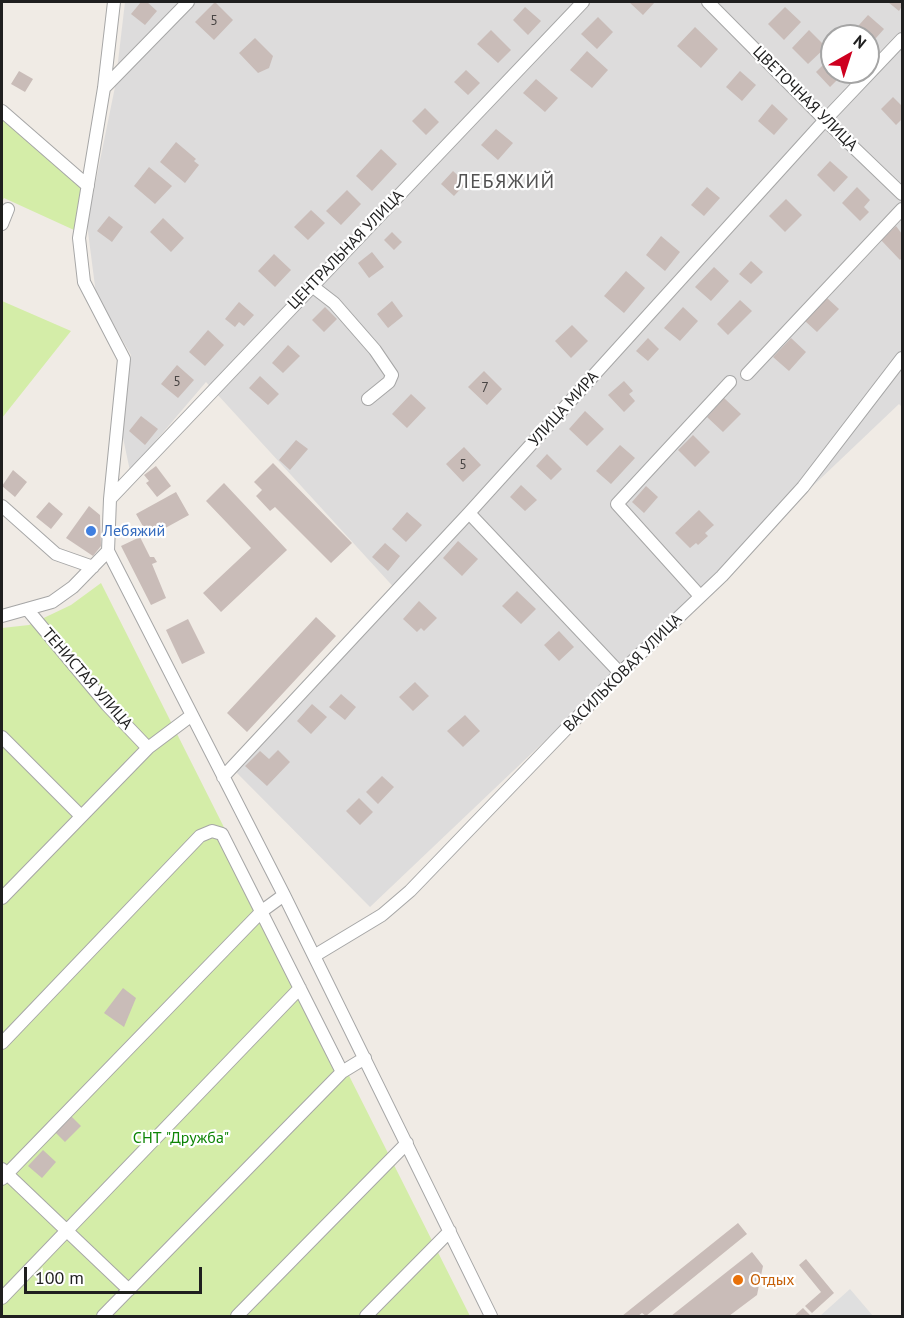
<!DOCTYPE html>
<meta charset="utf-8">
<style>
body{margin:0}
#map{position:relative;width:904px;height:1318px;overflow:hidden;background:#f0ebe5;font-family:"PT Sans",sans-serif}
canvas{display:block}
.frame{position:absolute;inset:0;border:3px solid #1f1f1f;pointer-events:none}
.north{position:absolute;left:820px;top:24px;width:60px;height:60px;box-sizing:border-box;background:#fff;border:2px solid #a5a5a5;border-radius:50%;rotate:39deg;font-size:16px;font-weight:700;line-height:24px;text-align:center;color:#1f1f1f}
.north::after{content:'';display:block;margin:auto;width:21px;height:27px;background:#ce001f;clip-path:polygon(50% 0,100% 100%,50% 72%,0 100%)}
.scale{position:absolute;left:24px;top:1267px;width:178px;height:27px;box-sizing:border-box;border:3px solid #1f1f1f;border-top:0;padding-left:8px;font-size:18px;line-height:21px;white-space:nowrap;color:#1f1f1f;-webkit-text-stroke:4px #fff;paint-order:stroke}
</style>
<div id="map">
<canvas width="904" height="1318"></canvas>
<div class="frame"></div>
<div class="north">N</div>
<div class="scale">100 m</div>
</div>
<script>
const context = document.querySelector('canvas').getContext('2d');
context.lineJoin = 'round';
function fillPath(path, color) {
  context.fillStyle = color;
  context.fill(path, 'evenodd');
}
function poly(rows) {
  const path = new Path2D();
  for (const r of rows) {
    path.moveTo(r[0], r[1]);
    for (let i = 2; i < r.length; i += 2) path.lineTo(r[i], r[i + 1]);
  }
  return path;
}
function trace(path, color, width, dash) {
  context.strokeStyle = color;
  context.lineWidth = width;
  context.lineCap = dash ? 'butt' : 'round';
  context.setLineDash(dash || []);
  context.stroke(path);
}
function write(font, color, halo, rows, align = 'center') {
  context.font = font + ' "PT Sans",sans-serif';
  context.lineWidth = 4.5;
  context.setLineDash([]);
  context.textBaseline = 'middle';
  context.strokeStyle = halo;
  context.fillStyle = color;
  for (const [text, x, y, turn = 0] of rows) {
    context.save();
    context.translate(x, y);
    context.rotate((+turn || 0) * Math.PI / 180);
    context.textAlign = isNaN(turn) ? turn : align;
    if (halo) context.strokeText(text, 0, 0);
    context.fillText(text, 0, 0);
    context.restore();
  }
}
fillPath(poly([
 [125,2,902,2,902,407,899,404,370,907,235,771,399,593,206,382,130,471,122,433,131,355,96,294,87,224,115,87],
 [832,36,868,36,868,72,832,72]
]), '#dddcdc');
fillPath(poly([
 [2,112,84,182,74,230,4,198,2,202],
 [2,301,71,331,2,418],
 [101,583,470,1316,2,1316,2,628,29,625,71,605]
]), '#d4eda8');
fillPath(poly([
 [850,1289,873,1316,820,1316]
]), '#dfdfdf');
fillPath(poly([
 [141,2,147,2,157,11,145,25,131,14],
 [215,2,233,20,214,40,195,22],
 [629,2,655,2,643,15],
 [888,2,902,2,902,6,899,11],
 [525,7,541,21,528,35,513,20],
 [785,7,801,22,784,40,768,24],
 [868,15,884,29,868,47,868,36,851,34],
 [598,17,613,32,597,49,581,34],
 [695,27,718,49,701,68,677,46],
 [491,30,511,50,498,63,477,44],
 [809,30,826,47,808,64,792,48],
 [255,38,273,56,269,68,258,73,239,53],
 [587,51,608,70,592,88,570,70],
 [832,56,832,72,845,72,830,87,816,72],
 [466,70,480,83,468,95,454,82],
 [19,71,33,79,25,92,11,84],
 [740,71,756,85,742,101,726,87],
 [536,79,558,98,545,112,523,93],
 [893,97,902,106,902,119,896,125,881,109],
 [772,104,788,119,774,135,758,121],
 [425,108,439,122,426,135,412,121],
 [496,129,513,143,498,160,481,145],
 [176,142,196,159,194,161,199,165,185,183,160,162],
 [381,149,397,164,372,191,356,176],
 [830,161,848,177,834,192,817,175],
 [149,167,172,186,155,204,134,186],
 [453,171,466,183,454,196,441,184],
 [707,187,720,198,704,216,691,205],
 [857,187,870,200,864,207,869,212,860,221,842,203],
 [347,190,361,204,341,225,326,211],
 [786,199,802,215,785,232,769,216],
 [311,210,325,223,308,240,294,227],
 [109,216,123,227,112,242,97,231],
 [163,218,184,238,171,252,150,232],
 [896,226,902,234,902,258,900,260,881,240],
 [392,232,402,242,394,250,384,240],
 [661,236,680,252,665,271,646,255],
 [372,252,384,267,369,278,358,263],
 [274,254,291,270,275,287,258,271],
 [751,261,763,272,751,284,739,274],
 [714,267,729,281,711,301,695,287],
 [626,271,645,288,624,313,604,296],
 [827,298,839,309,817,332,805,321],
 [740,300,752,311,728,335,717,324],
 [392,301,403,316,388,328,377,314],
 [239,302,254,315,244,326,239,322,235,327,225,319],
 [325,307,337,319,324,332,312,320],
 [683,307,698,321,680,341,664,328],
 [572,325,588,341,571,358,555,341],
 [208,330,224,345,205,366,189,352],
 [648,338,659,349,648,361,636,351],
 [791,338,806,352,789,371,773,357],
 [288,345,300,356,283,373,272,363],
 [177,365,194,380,178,398,161,384],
 [484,371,502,389,487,405,468,387],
 [260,376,279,394,268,405,249,388],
 [624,381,633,391,629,394,635,401,624,412,608,395],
 [411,394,426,408,407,428,392,414],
 [724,398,741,414,723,432,707,417],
 [585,411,604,429,587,446,569,429],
 [141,416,158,429,145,445,129,431],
 [693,435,710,452,695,467,678,450],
 [296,440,308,449,290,470,279,460],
 [620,445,635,458,611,484,596,471],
 [464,447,481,465,463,482,446,464],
 [547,454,562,469,551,480,536,466],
 [273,463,352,543,331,563,275,507,270,511,256,496,262,490,254,482],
 [156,466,171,486,157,497,146,483,149,481,144,475],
 [13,470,27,482,15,497,2,486],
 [224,483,287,550,221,612,203,593,251,548,206,501],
 [521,485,537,500,525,511,510,497],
 [646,486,658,497,644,513,632,502],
 [176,492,189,515,149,537,136,514],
 [49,502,63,514,51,529,36,517],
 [89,506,100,515,101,546,93,556,66,538],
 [699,510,714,525,705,533,708,536,698,545,696,543,690,548,675,533],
 [407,512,422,525,406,542,392,529],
 [140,537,150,557,154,557,157,562,152,564,166,598,151,605,121,546],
 [458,541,478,559,462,576,443,558],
 [385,543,400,556,388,571,372,557],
 [517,591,536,609,521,624,502,606],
 [419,601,437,618,424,631,421,628,417,632,403,619],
 [316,617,336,636,247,732,227,713],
 [188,619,205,653,182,664,166,630],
 [559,631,574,647,559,661,544,645],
 [415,682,429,696,413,711,399,697],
 [341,694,356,707,345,720,329,707],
 [312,704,327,717,311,734,297,721],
 [465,715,480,731,463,747,447,731],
 [278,750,290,762,267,786,245,766,260,751,269,759],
 [382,776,394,787,378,804,366,792],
 [359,798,373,812,360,825,346,811],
 [123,988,136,998,124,1027,104,1013],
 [70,1115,81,1126,65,1142,54,1131],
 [43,1150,56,1162,42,1178,28,1166],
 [738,1223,747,1234,646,1316,642,1313,638,1316,622,1316],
 [752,1252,763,1266,757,1295,729,1316,671,1316],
 [806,1259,834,1293,812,1313,805,1306,821,1292,799,1265],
 [803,1308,810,1315,794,1316]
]), '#c9bcb8');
const minor = poly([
 [114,2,104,88,79,238,84,282,124,359,110,499,108,551,284,895,491,1316],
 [708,2,825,120,902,194],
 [104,88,188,2],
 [2,111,88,186],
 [2,224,8,209],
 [312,286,334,303,375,350,392,375,389,382,368,399],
 [747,374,902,209],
 [110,499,583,2],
 [2,506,56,554,93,567],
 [469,513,620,673],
 [700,596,617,504,730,382],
 [27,609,107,705,148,748],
 [2,616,52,602,73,587,108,551],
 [2,737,81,816],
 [223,777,469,513,825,120,902,39],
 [2,898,148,748,192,715],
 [314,956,382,915,410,891,620,673,722,576,803,487,902,358],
 [2,1043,200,836,212,831,222,834,342,1072,103,1316],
 [342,1072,365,1058],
 [2,1169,129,1290],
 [2,1179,262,911,284,895],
 [2,1298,300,988],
 [237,1316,407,1143],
 [366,1316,450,1231]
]);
trace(minor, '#a6a6a6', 14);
trace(minor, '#fff', 12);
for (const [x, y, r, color] of [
 [91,531,6,"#3f7fe0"],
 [738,1280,6,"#e8710a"]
]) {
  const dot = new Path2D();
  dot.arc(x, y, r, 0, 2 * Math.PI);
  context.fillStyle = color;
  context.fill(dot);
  trace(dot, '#fff', 2);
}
write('14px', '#4a4645', null, [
 ["5",214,21],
 ["5",177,382],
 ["7",485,388],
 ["5",463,465]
]);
write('16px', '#1f1f1f', '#fff', [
 ["ЦВЕТОЧНАЯ УЛИЦА",805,99,45],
 ["ЦЕНТРАЛЬНАЯ УЛИЦА",346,250,-46],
 ["УЛИЦА МИРА",564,409,-48],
 ["ВАСИЛЬКОВАЯ УЛИЦА",623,673,-45],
 ["ТЕНИСТАЯ УЛИЦА",87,679,49]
]);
write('16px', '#366cbe', '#fff', [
 ["Лебяжий",103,531]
], 'left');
write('16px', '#0e8506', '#fff', [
 ["СНТ \"Дружба\"",181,1138]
]);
write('16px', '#c56008', '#fff', [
 ["Отдых",750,1280]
], 'left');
context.letterSpacing = '1.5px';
write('20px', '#525252', '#fff', [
 ["ЛЕБЯЖИЙ",506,182]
]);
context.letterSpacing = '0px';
</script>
